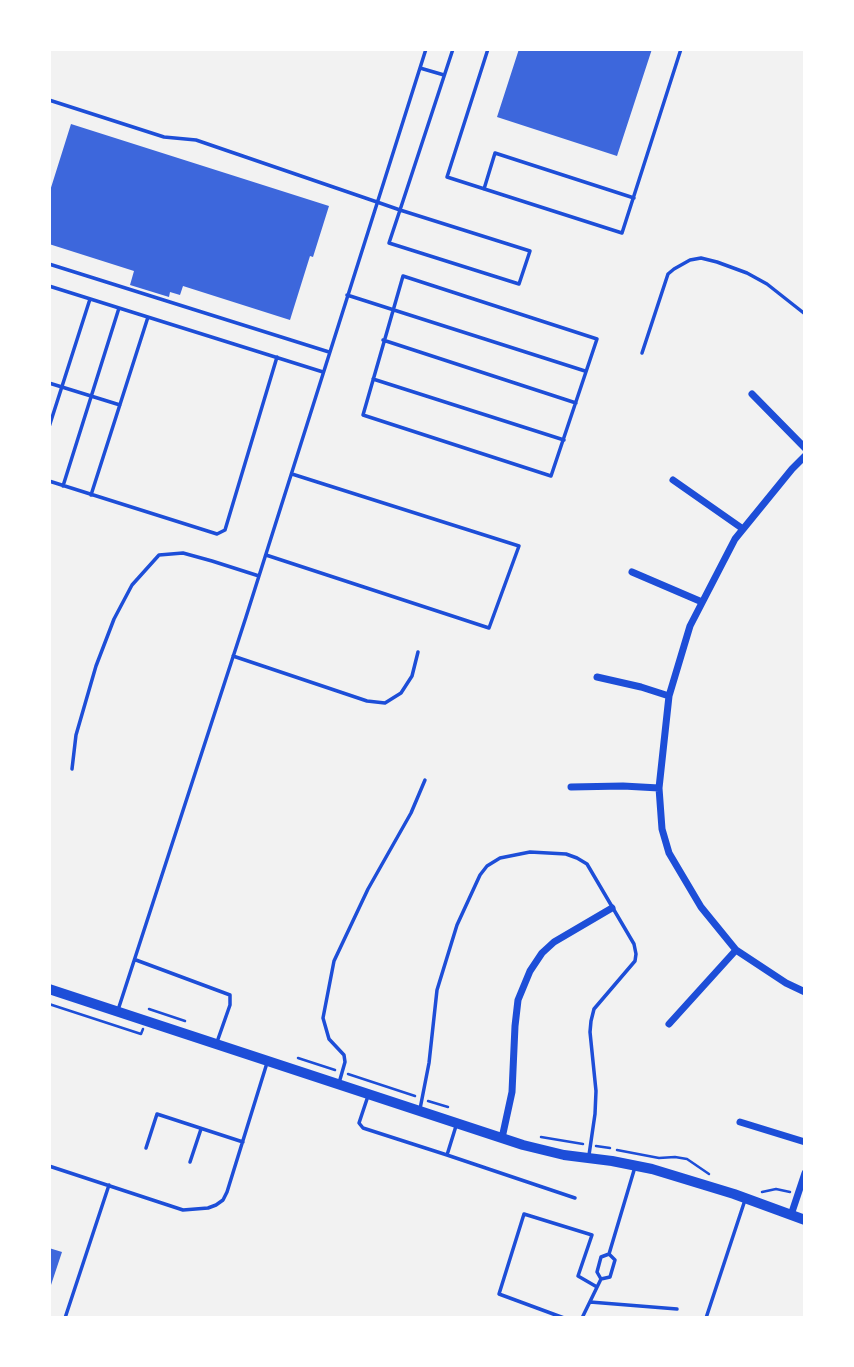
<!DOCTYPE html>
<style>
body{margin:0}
#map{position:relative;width:854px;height:1367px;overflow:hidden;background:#f2f2f2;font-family:"Alegreya Sans",sans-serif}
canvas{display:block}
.frame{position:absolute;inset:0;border:51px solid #fff;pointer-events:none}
</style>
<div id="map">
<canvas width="854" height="1367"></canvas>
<div class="frame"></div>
</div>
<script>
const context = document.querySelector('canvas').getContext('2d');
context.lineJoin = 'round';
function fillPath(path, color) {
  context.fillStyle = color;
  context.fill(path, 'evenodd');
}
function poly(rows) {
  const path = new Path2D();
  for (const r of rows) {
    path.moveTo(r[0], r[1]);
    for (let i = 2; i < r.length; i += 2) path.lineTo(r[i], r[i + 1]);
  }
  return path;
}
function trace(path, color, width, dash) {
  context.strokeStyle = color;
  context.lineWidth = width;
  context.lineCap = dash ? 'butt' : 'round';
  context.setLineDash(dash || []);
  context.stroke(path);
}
fillPath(poly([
 [519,49,652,49,617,156,497,117],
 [71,124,329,206,313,257,310,256,290,320,183,286,180,295,170,292,169,297,130,285,134,271,49,244,49,194],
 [49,1248,62,1252,49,1291]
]), '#3d67dc');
trace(poly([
 [49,1004,141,1034,143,1029],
 [149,1009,185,1021],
 [298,1058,335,1070],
 [348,1074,415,1096],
 [428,1101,448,1107],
 [541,1137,583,1144],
 [596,1146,610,1148],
 [617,1150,659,1158,675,1157,687,1159,709,1174],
 [762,1192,776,1189,790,1192]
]), '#1d4ed8', 2.5);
trace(poly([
 [488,49,447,177,622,233,681,49],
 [420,68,444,75],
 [49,100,164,137,196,140,377,202,400,210,530,251,519,284,389,243,400,210,453,49],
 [484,189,495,153,634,198],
 [49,264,329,352],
 [403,276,597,339,551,476,363,415,403,276],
 [49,286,323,372],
 [347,295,585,371],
 [383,340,576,403],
 [642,353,668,274,674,269,690,260,701,258,717,262,747,273,767,284,805,314],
 [373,379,564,440],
 [49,383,120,405],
 [49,427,90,299],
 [49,481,217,534,225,530,277,357],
 [63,486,119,308],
 [91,495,148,317],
 [266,555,489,628,519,546,292,474],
 [233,656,367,701,385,703,401,693,412,676,418,652],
 [72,769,76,735,96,666,114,619,132,585,159,555,183,553,212,561,259,576],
 [136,960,230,995,230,1005,217,1042],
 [118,1010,246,617,426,49],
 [339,1083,345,1062,344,1055,329,1039,323,1018,334,961,368,889,411,813,425,780],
 [368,1096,359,1123,363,1128,447,1155,456,1126],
 [420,1109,429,1063,437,990,457,925,480,875,487,866,500,858,530,852,566,854,577,858,587,864,634,944,636,954,635,961,594,1009,591,1021,590,1032,596,1091,595,1114,589,1155],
 [146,1148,157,1114,243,1142],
 [447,1155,575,1198],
 [190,1162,201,1129],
 [49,1166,183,1210,208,1208,216,1205,223,1200,227,1192,267,1063],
 [601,1279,597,1272,601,1257,609,1254,635,1167],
 [590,1302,677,1309],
 [65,1318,109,1185],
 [564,1318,499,1294,524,1214,592,1235,578,1276,597,1287],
 [582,1318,601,1279,610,1277,615,1260,609,1254],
 [706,1318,745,1200]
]), '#1d4ed8', 3.5);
trace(poly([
 [752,394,805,448],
 [805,456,792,469,735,539,690,626,669,696,659,788,662,829,669,853,701,907,736,950,786,983,805,992],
 [673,480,743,529],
 [632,572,702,602],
 [597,677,641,687,669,696],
 [571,787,623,786,659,788],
 [669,1024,736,950],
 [740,1122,805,1142],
 [502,1138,512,1092,515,1026,518,1000,530,971,542,953,554,942,612,908],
 [791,1215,805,1173]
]), '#1d4ed8', 7);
trace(poly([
 [49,989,523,1145,564,1155,612,1161,652,1169,734,1194,805,1220]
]), '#1d4ed8', 10);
</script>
